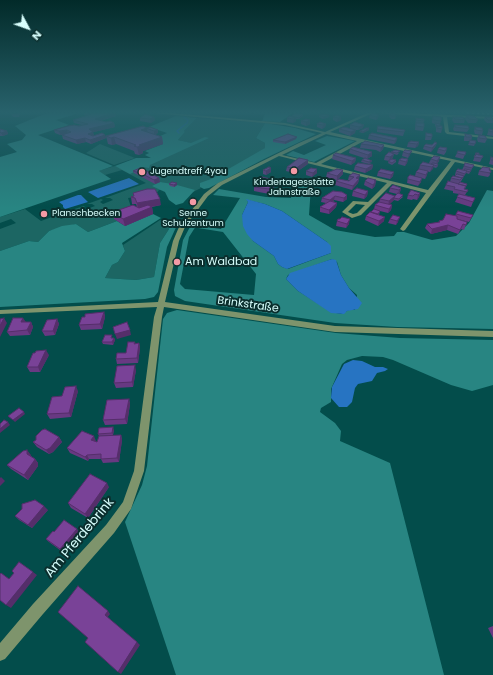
<!DOCTYPE html>
<meta charset="utf-8">
<style>
body{margin:0}
#map{position:relative;width:493px;height:675px;overflow:hidden;background:#034d4b;font-family:Poppins,sans-serif}
canvas{display:block}
.north{position:absolute;left:8px;top:8px;width:40px;height:40px;-webkit-text-stroke:3px #0b2f2e;paint-order:stroke;rotate:131deg;font-size:11px;font-weight:700;line-height:16px;text-align:center;color:#d7fefc}
.north::after{content:'';display:block;margin:auto;width:14px;height:18px;background:#d7fefc;clip-path:polygon(50% 0,100% 100%,50% 72%,0 100%)}
</style>
<div id="map">
<canvas width="493" height="675"></canvas>
<div class="north">N</div>
</div>
<script>
const context = document.querySelector('canvas').getContext('2d');
context.lineJoin = 'round';
function fillPath(path, color) {
  context.fillStyle = color;
  context.fill(path, 'evenodd');
}
function poly(rows) {
  const path = new Path2D();
  for (const r of rows) {
    path.moveTo(r[0], r[1]);
    for (let i = 2; i < r.length; i += 2) path.lineTo(r[i], r[i + 1]);
  }
  return path;
}
function trace(path, color, width, dash) {
  context.strokeStyle = color;
  context.lineWidth = width;
  context.lineCap = dash ? 'butt' : 'round';
  context.setLineDash(dash || []);
  context.stroke(path);
}
function write(font, color, halo, rows, align = 'center') {
  context.font = font + ' Poppins,sans-serif';
  context.lineWidth = 4;
  context.setLineDash([]);
  context.textBaseline = 'middle';
  context.strokeStyle = halo;
  context.fillStyle = color;
  for (const [text, x, y, turn = 0] of rows) {
    context.save();
    context.translate(x, y);
    context.rotate((+turn || 0) * Math.PI / 180);
    context.textAlign = isNaN(turn) ? turn : align;
    if (halo) context.strokeText(text, 0, 0);
    context.fillText(text, 0, 0);
    context.restore();
  }
}
fillPath(poly([
 [197,118,265,123,256,138,265,143,266,147,263,151,208,181,200,187,201,188,193,192,159,190,156,194,128,198,131,207,137,207,138,209,115,219,117,221,88,232,76,224,49,231,38,242,29,241,0,251,0,229,16,223,11,219,0,223,0,217,25,209,41,221,60,214,61,215,58,217,61,219,72,215,69,212,65,212,84,206,85,207,81,208,84,210,95,206,92,204,87,204,101,199,103,200,100,202,103,204,113,200,110,198,105,198,146,183,122,170,105,175,98,171,115,166,122,169,190,143,178,140,185,132,184,131],
 [100,144,135,158,114,165,86,153],
 [160,220,164,221,169,229,160,243,154,277,136,280,105,278,112,265,118,262,125,251,123,245]
]), '#1c6663');
fillPath(poly([
 [47,113,79,113,56,120,69,125,38,135,113,166,99,171,111,179,0,217,0,157,17,152,7,144,22,140,26,135,15,126],
 [247,113,293,113,280,122,262,121,265,114],
 [176,116,197,118,184,131,185,132,178,140,191,143,205,137,209,138,150,165,149,168,144,167,130,174,115,166,136,158,151,158,145,155,149,153,145,151,163,144,151,140,167,133,149,127],
 [265,123,295,128,316,134,264,159,209,188,204,189,200,187,200,183,211,179,265,148,265,143,256,138],
 [327,136,355,141,314,162,286,155,293,151,304,155,326,145,315,141],
 [294,181,311,186,309,215,335,230,375,237,394,236,397,232,404,232,432,240,456,236,469,223,487,190,493,191,493,329,397,327,335,323,185,301,175,296,174,290,183,240,191,225,196,226,189,237,180,284,185,289,254,295,256,274,223,232,198,228,200,226,221,229,240,198,213,195,219,189,266,197,291,198],
 [247,200,265,204,282,211,327,242,331,253,288,269,282,267,278,264,274,256,253,241,242,215,248,202],
 [332,259,337,262,341,275,349,288,357,295,355,310,349,310,341,314,331,312,298,291,286,279,288,275],
 [160,182,172,184,174,187,177,185,195,190,183,203,176,205,169,200,165,192,152,186],
 [153,214,161,218,122,243,125,251,118,262,112,265,105,278,136,280,154,277,160,243,169,229,164,221,178,223,167,247,158,292,154,297,145,299,0,307,0,251,29,241,38,242,49,231,62,226,76,224,88,232,117,221,125,226],
 [177,310,336,333,400,338,493,340,493,385,472,391,451,385,393,360,383,357,362,356,347,360,342,364,331,389,331,402,321,408,320,412,335,423,341,431,340,441,390,463,444,675,176,675,125,522,142,485,147,466,163,319,167,313]
]), '#288582');
fillPath(poly([
 [129,178,139,184,98,198,88,192],
 [78,195,81,195,88,202,65,209,63,207,63,205,59,202],
 [246,199,265,204,282,211,327,242,331,246,331,253,287,269,282,267,278,264,274,256,253,241,247,234,243,226,242,215,248,202],
 [332,259,336,260,341,275,349,288,362,303,358,309,347,311,344,314,331,313,298,291,286,279,290,273],
 [353,360,362,361,375,367,383,367,388,369,385,371,377,373,372,381,358,384,355,388,352,402,347,407,339,407,331,398,332,387,344,364]
]), '#2774c2');
trace(poly([
 [179,133,177,131,187,123,188,120,184,117]
]), '#2774c2', 1.5);
fillPath(poly([
 [152,113,172,113,285,123,325,132,367,113,373,113,330,132,493,168,493,170,455,162,405,230,403,231,400,229,426,193,392,184,361,215,352,218,342,212,353,201,368,202,387,183,279,156,222,185,208,196,185,227,179,241,165,302,335,326,493,331,493,337,335,332,164,307,162,317,144,471,131,509,114,533,43,614,5,659,0,661,0,643,33,604,106,525,123,502,134,471,154,317,157,307,0,314,0,310,158,302,173,241,179,227,204,194,218,183,299,143,322,133,285,125,152,113],
 [326,134,357,141,316,163,282,155,326,134],
 [362,142,451,161,428,190,321,164,362,142],
 [356,204,365,205,357,213,353,214,348,212,356,204],
 [374,113,411,113,493,117,493,119,447,117,449,132,493,137,493,139,447,134,445,132,443,117,374,113]
]), '#7e946c');
trace(poly([
 [467,113,493,114]
]), '#a1d1cf', 1.5, [2.5, 2.5]);
fillPath(poly([
 [20,113,20,115,19,117,13,117,11,114],
 [84,113,115,113,116,116,100,121,106,122,114,123,115,127,93,132,94,136,105,135,106,138,91,144,86,142,77,144,63,139,62,135,60,135,55,133,54,130,82,125,74,123,73,120,86,116,84,115],
 [373,113,378,118,376,120,369,118,370,115],
 [390,113,396,116,395,119,391,119,389,116],
 [303,114,303,116,299,119,296,119,296,121,293,123,287,122,287,118,292,117,292,116],
 [319,115,329,115,329,117,323,119,319,117],
 [466,115,478,120,476,123,468,123,465,119],
 [433,116,441,121,440,124,440,126,442,129,441,133,436,132,436,128,435,125,435,124,432,123,432,120],
 [154,117,155,120,151,123,140,121,140,118],
 [333,117,341,117,341,120,337,122,333,120],
 [453,117,465,120,464,123,454,123,452,120],
 [485,117,493,119,493,123,487,123,484,120],
 [416,118,424,121,423,123,424,127,423,131,415,130],
 [310,120,310,124,306,126,301,124,301,121],
 [355,122,363,128,358,130,355,130,355,133,350,136,339,132,339,129,350,128,350,125],
 [317,124,326,124,325,127,322,129,317,127],
 [455,125,469,129,467,132,454,131,453,129],
 [475,127,483,131,482,135,475,134,474,131],
 [147,128,158,130,158,133,155,134,162,137,163,144,143,151,143,153,139,155,135,154,134,151,116,144,112,145,108,144,106,136],
 [369,128,369,130,363,133,359,132,360,131],
 [0,129,7,131,8,134,3,136,0,136],
 [377,129,405,130,403,136,377,132],
 [489,129,493,130,493,136,487,135],
 [426,133,432,137,431,140,425,140],
 [465,134,472,137,471,141,476,141,474,146,468,145,470,141,464,141,464,138],
 [369,135,397,138,396,142,394,144,368,139],
 [479,135,487,139,485,143,478,142,477,139],
 [296,139,285,144,273,142,273,140],
 [419,142,418,146,415,148,407,147,408,143],
 [437,143,435,147,431,152,423,149,424,146,432,145],
 [361,144,384,145,383,149,380,152,376,150,360,148],
 [447,148,446,152,444,155,437,153,438,149],
 [350,149,372,156,367,159,349,153],
 [405,150,410,155,408,158,402,156,403,152],
 [391,152,399,153,397,155,394,154,393,157,392,159,396,160,396,162,392,165,388,163,389,161,384,160,385,156,391,153],
 [466,152,463,159,455,157,457,153],
 [476,153,479,155,483,156,480,162,473,161],
 [333,155,356,158,355,162,351,165,332,159],
 [491,157,493,158,493,165,489,164],
 [408,159,407,163,405,166,398,164,399,160],
 [431,159,439,161,437,164,438,166,436,168,433,167,430,172,419,169,420,165,429,163],
 [362,160,372,163,369,164,361,162],
 [308,164,295,173,286,171,287,167],
 [373,165,372,169,365,173,354,170,355,166],
 [474,165,469,174,466,173,460,183,467,184,465,189,468,190,465,195,473,202,471,207,455,202,459,194,453,193,453,191,444,189,446,185,450,182,451,178,456,176,455,175,456,171,462,170,464,166],
 [271,168,271,172,266,175,263,174,263,170],
 [381,169,393,176,390,179,377,176,378,172],
 [419,169,427,175,425,179,415,176,416,172],
 [343,170,343,174,337,180,349,181,350,180,348,180,349,176,359,179,358,183,352,190,335,185,336,181,337,180,326,178,327,173],
 [489,170,490,175,488,177,478,175,479,171],
 [133,171,159,178,160,182,155,184,134,173],
 [306,171,317,173,312,177,306,175],
 [408,177,421,182,418,186,407,183],
 [271,179,271,181,275,182,275,186,269,194,254,191,254,187],
 [306,180,313,180,313,182,310,184,306,182],
 [376,180,375,186,372,189,364,185,365,181],
 [169,184,177,185,174,187,170,186],
 [390,188,401,188,400,192,399,194,403,197,398,201,394,200,389,204,392,205,391,210,388,213,380,211,379,215,384,221,378,226,365,220,366,216,374,209,375,205,379,202,380,199,395,196,397,194,389,192],
 [333,191,347,199,343,202,334,200,333,201,337,203,336,207,329,214,320,212,320,207,326,203,321,202,322,198],
 [353,191,368,191,367,196,364,199,352,196],
 [133,193,161,205,152,207,153,214,125,226,114,219,113,212,137,207,136,204,132,204,131,197,133,196],
 [420,193,419,197,417,200,413,199,412,200,407,199,408,195],
 [456,214,473,215,469,222,457,219,467,222,464,230,461,229,458,234,447,230,431,234,425,228,427,224,438,223,439,221,455,216],
 [393,215,398,222,396,225,388,223,390,219],
 [337,221,349,224,346,228,336,226],
 [104,312,105,317,102,329,81,330,79,325,85,317],
 [57,319,59,324,55,335,45,336,42,331],
 [25,322,31,322,33,327,30,335,10,336,7,332],
 [112,335,112,338,114,338,115,340,113,345,103,344,102,342],
 [135,342,135,344,139,343,140,348,138,363,117,364,116,359,126,353],
 [49,355,40,372,30,372,27,367],
 [136,370,133,387,116,388,114,383],
 [78,391,71,417,50,419,47,414,62,396],
 [129,399,130,404,127,424,105,425,103,420],
 [114,430,113,435,99,436,98,434],
 [121,435,122,440,119,462,103,463,101,459,89,459,88,461,70,453,67,448,96,441,96,442,97,442],
 [59,437,62,442,53,452,49,454,37,447,33,442],
 [31,455,31,456,35,459,38,463,38,466,28,480,11,469,7,465],
 [109,487,88,518,71,508,68,503],
 [48,510,32,528,19,520,15,516],
 [54,532,80,533,64,553,49,542,46,539],
 [493,626,493,638,488,628]
]), '#683982');
fillPath(poly([
 [112,113,115,113,116,116,96,122,95,119],
 [329,115,329,117,323,119,324,117],
 [379,115,378,118,376,120,376,117],
 [154,117,155,120,151,123,150,119],
 [341,117,341,120,337,122,338,118],
 [296,118,296,121,293,123,294,119],
 [310,120,310,124,306,126,306,122],
 [114,123,115,127,90,133,89,129],
 [326,124,325,127,322,129,323,125],
 [364,125,363,128,358,130,359,127],
 [147,128,148,135,141,130],
 [369,128,369,130,363,133,363,132],
 [67,130,68,134,60,135,59,131],
 [158,130,158,133,154,135,154,131],
 [356,130,355,133,350,136,351,132],
 [7,131,8,134,3,136,1,133],
 [93,132,94,136,88,134],
 [105,135,106,138,91,144,90,140],
 [114,137,116,144,112,145,111,138],
 [162,137,163,144,143,151,143,153,139,155,137,147,139,145],
 [297,137,296,139,285,144,285,142],
 [85,138,86,142,77,144,76,140],
 [397,138,396,142,394,144,395,141],
 [419,142,418,146,415,148,417,144],
 [437,143,435,147,431,152,432,148],
 [384,145,383,149,380,152,381,148],
 [412,151,410,155,408,158,409,154],
 [372,152,372,156,367,159,368,155],
 [394,154,393,157,389,161,390,157],
 [440,157,439,161,436,165,437,161],
 [356,158,355,162,351,165,352,161],
 [408,159,407,163,405,166,406,162],
 [308,160,308,164,295,173,295,169],
 [373,165,372,169,365,173,366,169],
 [434,165,433,169,430,172,432,167],
 [271,168,271,172,266,175,266,171],
 [317,169,317,173,312,177,313,173],
 [343,170,343,174,337,180,337,176],
 [428,171,427,175,425,179,426,175],
 [394,172,393,176,390,179,391,175],
 [360,175,359,179,356,178],
 [159,178,160,182,155,184,154,180],
 [422,178,421,182,418,186],
 [271,179,271,183,265,188,265,183],
 [359,179,358,183,352,190,353,186],
 [376,180,375,186,372,189,373,185],
 [275,182,275,186,269,194,269,189],
 [177,183,177,185,174,187,174,185],
 [401,188,400,192,398,195,399,190],
 [368,191,367,196,364,199,365,195],
 [420,193,419,197,417,200,418,195],
 [347,195,347,199,343,202,344,198],
 [335,196,334,200,330,204,330,200],
 [395,196,394,200,388,206,389,201],
 [160,199,161,205,138,209,137,203],
 [337,203,336,207,329,214,329,210],
 [392,205,391,210,388,213,389,209],
 [152,207,153,214,125,226,123,219],
 [385,217,384,221,378,226,379,221],
 [400,217,398,222,396,225,397,221],
 [350,219,349,224,346,228,347,224],
 [448,225,447,230,431,234,432,229],
 [104,312,105,317,102,329,100,324],
 [4,318,7,323,0,337,0,326],
 [23,318,26,322,21,322],
 [57,319,59,324,55,335,53,331],
 [31,322,33,327,30,335,27,330],
 [130,330,131,335,117,339,115,334],
 [114,338,115,340,113,345,112,342],
 [139,343,140,348,138,363,137,358],
 [46,350,49,355,40,372,38,367],
 [135,365,136,370,133,387,132,382],
 [76,386,78,391,71,417,69,413],
 [129,399,130,404,127,424,125,419],
 [24,412,25,414,15,422,13,420],
 [8,422,10,425,0,433,0,429],
 [113,427,114,430,113,435,112,433],
 [121,435,122,440,119,462,117,458],
 [94,436,96,441,93,445,91,440],
 [59,437,62,442,53,452,49,454,46,450],
 [27,450,31,455,31,459,27,454],
 [87,455,89,459,88,461,85,457],
 [35,459,38,463,38,466,28,480,24,475],
 [1,477,5,481,0,486,0,478],
 [107,483,109,487,88,518,85,514],
 [44,506,48,510,32,528,28,525],
 [77,529,80,533,64,553,60,549],
 [33,572,37,575,11,608,6,605],
 [108,611,110,614,107,618,105,615],
 [137,642,140,645,121,674,118,672]
]), '#552e6a');
const building = poly([
 [88,113,112,113,95,119,106,122,110,121,114,123,89,129,93,132,88,134,93,136,102,133,105,135,90,140,85,138,76,140,62,135,71,132,67,130,59,131,54,130,68,126,74,125,79,126,88,124,73,120,91,114,88,113],
 [295,113,303,114,299,118,292,116,295,113],
 [373,113,374,113,379,115,376,117,370,115,373,113],
 [390,113,395,113,396,116,391,116,390,113],
 [145,114,154,117,150,119,140,118,145,114],
 [322,114,329,115,324,117,319,115,322,114],
 [337,115,341,117,338,118,333,117,337,115],
 [466,115,474,116,478,120,469,119,466,115],
 [289,116,296,118,294,119,287,118,289,116],
 [433,116,441,117,441,121,433,120,433,116],
 [453,117,463,117,465,120,455,119,453,117],
 [485,117,491,117,493,119,493,120,488,120,485,117],
 [416,118,424,119,424,121,416,120,416,118],
 [306,119,310,120,306,122,301,121,306,119],
 [320,122,326,124,323,125,317,124,320,122],
 [355,122,364,125,359,127,350,125,355,122],
 [416,123,424,123,424,127,416,126,416,123],
 [435,123,440,124,440,126,437,126,435,123],
 [455,125,468,126,469,129,455,127,455,125],
 [143,126,147,128,141,130,162,137,139,145,142,146,137,147,134,146,136,145,114,137,111,138,106,136,143,126],
 [378,126,405,130,404,132,377,129,378,126],
 [437,126,442,126,442,129,437,128,437,126],
 [150,127,158,130,154,131,146,128,150,127],
 [344,127,356,130,351,132,339,129,344,127],
 [475,127,482,128,483,131,476,130,475,127],
 [366,128,369,128,363,132,360,131,366,128],
 [0,129,7,131,1,133,0,132,0,129],
 [489,129,493,130,493,132,489,131,489,129],
 [372,133,397,138,395,141,369,135,372,133],
 [426,133,432,134,432,137,426,136,426,133],
 [288,134,297,137,285,142,273,140,288,134],
 [465,134,471,135,472,137,466,137,465,134],
 [479,135,485,136,487,139,479,138,479,135],
 [470,140,476,141,475,144,469,143,470,140],
 [365,141,384,145,381,148,377,146,361,144,365,141],
 [411,141,419,142,417,144,408,143,411,141],
 [435,142,437,143,432,148,424,146,426,144,432,145,435,142],
 [353,147,372,152,368,155,350,149,353,147],
 [440,147,447,148,445,151,438,149,440,147],
 [395,150,400,151,397,153,391,152,395,150],
 [405,150,412,151,409,154,403,152,405,150],
 [458,151,466,152,465,155,457,153,458,151],
 [389,152,394,154,390,157,385,156,389,152],
 [336,153,356,158,352,161,333,155,336,153],
 [476,153,479,153,479,155,476,154,475,156,476,153],
 [476,154,483,156,482,158,474,157,476,154],
 [434,156,440,157,437,161,431,159,434,156],
 [491,157,493,158,493,160,491,160,491,157],
 [299,158,308,160,295,169,287,167,299,158],
 [365,158,372,161,369,162,362,160,365,158],
 [402,158,408,159,406,162,399,160,402,158],
 [392,159,396,160,392,163,388,161,392,159],
 [423,162,434,165,432,167,420,165,423,162],
 [358,163,373,165,366,169,355,166,358,163],
 [433,163,438,164,437,166,431,164,433,163],
 [465,163,474,165,472,168,464,166,465,163],
 [269,167,271,168,266,171,263,170,269,167],
 [483,167,490,168,489,170,491,171,490,173,479,171,483,167],
 [140,168,144,170,139,172,140,173,133,171,140,168],
 [311,168,317,169,313,173,306,171,311,168],
 [337,169,343,170,337,176,327,173,337,169],
 [381,169,394,172,391,175,378,172,381,169],
 [419,169,428,171,426,175,416,172,419,169],
 [458,169,467,171,465,174,456,171,458,169],
 [465,169,471,170,470,172,464,170,465,169],
 [145,170,159,178,154,180,139,172,145,170],
 [353,173,360,175,356,178,359,179,353,186,336,181,339,179,349,181,354,177,349,176,353,173],
 [457,174,464,176,462,178,455,176,457,174],
 [410,175,422,178,420,182,408,179,408,177,410,175],
 [453,176,462,178,460,180,451,178,453,176],
 [262,177,271,179,265,183,269,184,271,181,275,182,269,189,254,187,262,177],
 [368,178,376,180,374,181,376,181,373,185,365,181,368,178],
 [309,179,313,180,310,182,306,180,309,179],
 [448,181,466,186,464,189,468,190,467,192,454,189,455,187,446,185,448,181],
 [172,182,177,183,174,185,169,184,172,182],
 [460,182,467,184,466,186,458,184,460,182],
 [393,185,401,188,399,190,390,188,393,185],
 [357,188,368,191,365,195,353,191,357,188],
 [147,189,155,189,160,199,137,203,135,198,131,197,134,196,133,193,147,189],
 [411,190,420,193,418,195,415,194,413,196,408,195,411,190],
 [333,191,342,192,347,195,344,198,335,196,330,200,322,198,333,191],
 [386,193,395,196,389,201,380,199,386,193],
 [398,193,403,195,399,199,394,198,395,196,398,193],
 [459,194,475,198,473,202,457,197,459,194],
 [330,201,337,203,329,210,320,207,330,201],
 [379,202,392,205,389,209,375,205,379,202],
 [133,205,139,208,148,205,152,207,123,219,113,212,133,205],
 [374,209,380,211,378,214,371,212,374,209],
 [458,211,473,215,471,218,456,214,458,211],
 [370,212,385,217,379,221,366,216,370,212],
 [446,214,457,216,457,219,467,222,466,225,463,224,460,230,448,225,432,229,427,224,440,222,439,221,443,220,446,214],
 [393,215,400,217,397,221,390,219,393,215],
 [342,217,350,219,347,224,337,221,338,219,340,219,342,217],
 [104,312,100,324,79,325,82,317,85,317,85,314,104,312],
 [4,318,0,326,0,319,4,318],
 [13,318,23,318,21,322,31,322,27,330,7,332,13,318],
 [57,319,53,331,42,331,47,320,57,319],
 [127,322,130,330,115,334,113,327,127,322],
 [105,335,112,335,111,338,114,338,112,342,102,342,105,335],
 [128,342,135,342,134,344,139,343,137,358,116,359,117,353,126,353,128,342],
 [46,350,38,367,27,367,33,353,35,353,36,351,46,350],
 [135,365,132,382,114,383,117,366,135,365],
 [76,386,69,413,47,414,52,397,62,396,65,387,76,386],
 [129,399,125,419,103,420,107,400,129,399],
 [19,408,24,412,13,420,8,416,19,408],
 [4,420,8,422,0,429,0,424,4,420],
 [113,427,112,433,98,434,99,428,113,427],
 [45,429,59,437,50,448,46,450,33,442,36,440,36,436,42,430,45,429],
 [82,431,94,436,91,440,97,442,99,436,121,435,117,458,101,459,101,454,87,455,85,457,67,448,82,431],
 [27,450,27,454,35,459,34,461,24,475,7,465,23,451,27,450],
 [90,474,107,483,85,514,68,503,90,474],
 [35,500,44,506,28,525,15,516,22,509,22,504,35,500],
 [64,520,77,529,60,549,46,539,53,531,54,532,64,520],
 [19,562,33,572,6,605,0,600,0,574,1,573,9,579,14,573,12,571,19,562],
 [78,586,108,611,105,615,137,642,118,672,85,642,88,638,58,612,78,586]
]);
fillPath(building, '#794297');
trace(building, '#552e6a', 1);
const sky = context.createLinearGradient(0, 0, 0, 208);
sky.addColorStop(0, '#022a29');
sky.addColorStop(0.54, '#28626c');
sky.addColorStop(1, '#28626c00');
context.fillStyle = sky;
context.fillRect(0, 0, 493, 208);
for (const [x, y, r, color] of [
 [294,171,4,"#f49aa5"],
 [142,172,4,"#f49aa5"],
 [193,202,4,"#f49aa5"],
 [44,214,4,"#f49aa5"],
 [177,262,4,"#f49aa5"]
]) {
  const dot = new Path2D();
  dot.arc(x, y, r, 0, 2 * Math.PI);
  context.fillStyle = color;
  context.fill(dot);
  trace(dot, '#0b2f2e', 1.5);
}
write('9px', '#d7fefc', '#0b2f2e', [
 ["Jugendtreff 4you",150,172],
 ["Kindertagesstätte",294,183,"center"],
 ["Jahnstraße",294,193,"center"],
 ["Planschbecken",52,214],
 ["Senne",193,214,"center"],
 ["Schulzentrum",193,224,"center"]
], 'left');
write('11px', '#d7fefc', '#0b2f2e', [
 ["Am Waldbad",185,262]
], 'left');
write('11px', '#d7fefc', '#0b2f2e', [
 ["Brinkstraße",248,305,8]
]);
write('13px', '#d7fefc', '#0b2f2e', [
 ["Am Pferdebrink",80,538,-50]
]);
</script>
